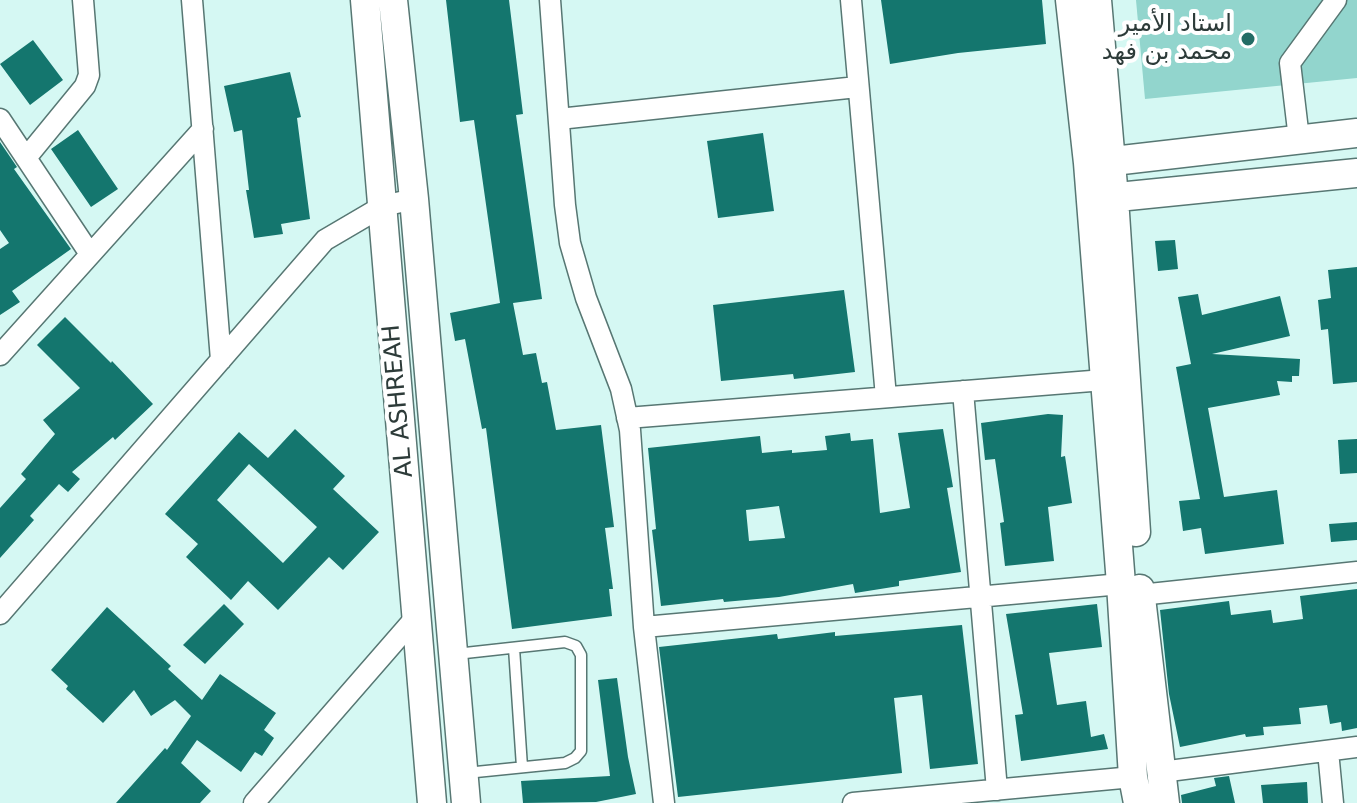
<!DOCTYPE html>
<meta charset="utf-8">
<style>
body{margin:0}
canvas{display:block;background:#d5f8f3}
</style>
<canvas width="1357" height="803"></canvas>
<script>
const context = document.querySelector('canvas').getContext('2d');
context.lineJoin = 'round';
function fillPath(path, color) {
  context.fillStyle = color;
  context.fill(path, 'evenodd');
}
function poly(rows) {
  const path = new Path2D();
  for (const r of rows) {
    path.moveTo(r[0], r[1]);
    for (let i = 2; i < r.length; i += 2) path.lineTo(r[i], r[i + 1]);
  }
  return path;
}
function trace(path, color, width, dash) {
  context.strokeStyle = color;
  context.lineWidth = width;
  context.lineCap = dash ? 'butt' : 'round';
  context.setLineDash(dash || []);
  context.stroke(path);
}
function write(font, color, halo, rows, align = 'center') {
  context.font = font + ' "DejaVu Sans","Noto Sans Arabic",sans-serif';
  context.lineWidth = 8;
  context.setLineDash([]);
  context.textBaseline = 'middle';
  context.strokeStyle = halo;
  context.fillStyle = color;
  for (const [text, x, y, turn = 0] of rows) {
    context.save();
    context.translate(x, y);
    context.rotate((+turn || 0) * Math.PI / 180);
    context.textAlign = isNaN(turn) ? turn : align;
    if (halo) context.strokeText(text, 0, 0);
    context.fillText(text, 0, 0);
    context.restore();
  }
}
fillPath(poly([
 [1136,0,1357,0,1357,78,1145,99]
]), '#92d5cd');
fillPath(poly([
 [446,0,509,0,523,114,516,115,542,299,513,303,523,355,536,353,542,383,547,382,556,430,601,425,614,527,605,528,613,589,609,589,612,616,512,629,486,428,482,429,465,339,455,341,450,313,500,303,474,120,460,122],
 [881,0,1042,0,1046,44,958,53,890,64],
 [33,40,63,80,30,105,0,64],
 [290,72,301,117,297,118,310,219,281,224,283,234,254,238,246,190,249,190,242,130,234,132,224,86],
 [78,130,118,189,91,207,51,149],
 [763,133,774,211,718,218,707,141],
 [0,142,17,167,14,169,71,249,12,291,20,302,0,315,0,249,9,243,0,230],
 [1175,240,1178,269,1158,271,1155,241],
 [1357,267,1357,382,1333,384,1328,329,1321,330,1318,300,1331,298,1328,270],
 [844,290,855,372,794,379,793,374,721,381,713,305],
 [1198,294,1202,315,1280,296,1290,336,1212,354,1300,359,1299,376,1292,376,1292,382,1277,381,1280,395,1208,408,1224,497,1277,490,1284,544,1205,554,1201,528,1183,531,1179,501,1200,499,1176,367,1191,364,1178,297],
 [65,317,111,363,112,361,153,404,115,440,113,437,72,472,80,479,68,492,59,484,30,516,34,520,0,558,0,508,26,479,21,474,55,434,43,420,80,388,37,345],
 [1048,414,1063,415,1061,457,1065,456,1072,503,1048,507,1054,561,1005,566,1000,523,1004,522,995,459,985,460,981,423],
 [295,429,345,476,333,489,379,532,343,570,329,557,278,610,248,581,231,600,186,557,198,544,165,514,239,432,268,458],
 [249,464,317,527,283,563,217,500],
 [943,429,953,487,947,488,961,572,899,581,899,586,855,593,853,584,779,597,724,602,723,599,661,606,652,530,656,529,648,448,760,436,762,453,792,450,792,453,827,450,825,436,850,433,851,441,873,439,880,513,910,508,898,433],
 [779,506,785,538,749,541,746,510],
 [1357,439,1357,473,1340,474,1338,440],
 [1357,522,1357,540,1331,542,1329,524],
 [1357,589,1357,728,1342,731,1341,722,1330,724,1327,705,1299,708,1301,724,1263,727,1264,735,1246,737,1245,734,1180,747,1169,694,1160,610,1229,601,1231,615,1271,610,1273,623,1303,619,1300,596],
 [224,604,244,624,205,664,183,645],
 [1097,604,1102,647,1049,653,1057,705,1086,701,1091,737,1104,734,1108,749,1021,761,1015,715,1023,714,1006,614],
 [107,607,171,666,168,669,202,700,220,674,276,713,264,730,274,738,262,756,255,752,241,772,197,740,181,763,211,791,200,803,116,803,165,748,167,750,191,716,175,700,151,716,134,690,103,723,66,689,68,686,51,670],
 [962,625,978,764,930,769,922,695,894,698,902,773,678,797,659,647,777,634,778,639,835,632,835,636],
 [617,678,628,757,636,794,596,802,523,803,521,781,610,776,598,680],
 [1229,776,1235,803,1182,803,1181,795,1216,786,1214,778],
 [1307,782,1308,803,1263,803,1261,785]
]), '#14766e');
const lane = poly([
 [514,648,522,767],
 [456,654,565,642,576,646,581,655,581,751,575,758,565,763,466,773]
]);
const street = poly([
 [192,0,221,360],
 [550,0,565,205,570,243,586,298,621,389,630,430,644,627,664,803],
 [851,0,886,397],
 [0,119,90,254],
 [559,119,857,87],
 [1299,139,1290,63,1336,0],
 [26,158,85,86,89,75,83,0],
 [0,355,203,129],
 [963,391,997,790],
 [627,418,1104,380],
 [1140,595,1357,572],
 [0,614,325,240,383,206,414,199],
 [644,627,1121,584],
 [1328,751,1333,803],
 [1161,772,1357,747],
 [254,803,416,617],
 [853,803,1133,777]
]);
const secondary = poly([
 [365,0,432,803],
 [393,0,414,199,466,803],
 [1070,0,1088,163,1121,584,1133,777,1138,803],
 [1097,0,1114,198,1136,532],
 [1096,163,1357,133],
 [1098,199,1357,173],
 [1140,589,1165,803]
]);
trace(lane, '#577773', 13);
trace(street, '#577773', 23);
trace(secondary, '#577773', 31);
trace(lane, '#fff', 10);
trace(street, '#fff', 20);
trace(secondary, '#fff', 28);
for (const [x, y, r, color] of [
 [1248,39,8,"#236c65"]
]) {
  const dot = new Path2D();
  dot.arc(x, y, r, 0, 2 * Math.PI);
  context.fillStyle = color;
  context.fill(dot);
  trace(dot, '#fff', 3);
}
write('24px', '#2d3b39', '#fff', [
 ["استاد الأمير",1232,25],
 ["محمد بن فهد",1232,53]
], 'right');
write('24px', '#2d3b39', '#fff', [
 ["AL ASHREAH",399,401,-95]
]);
</script>
